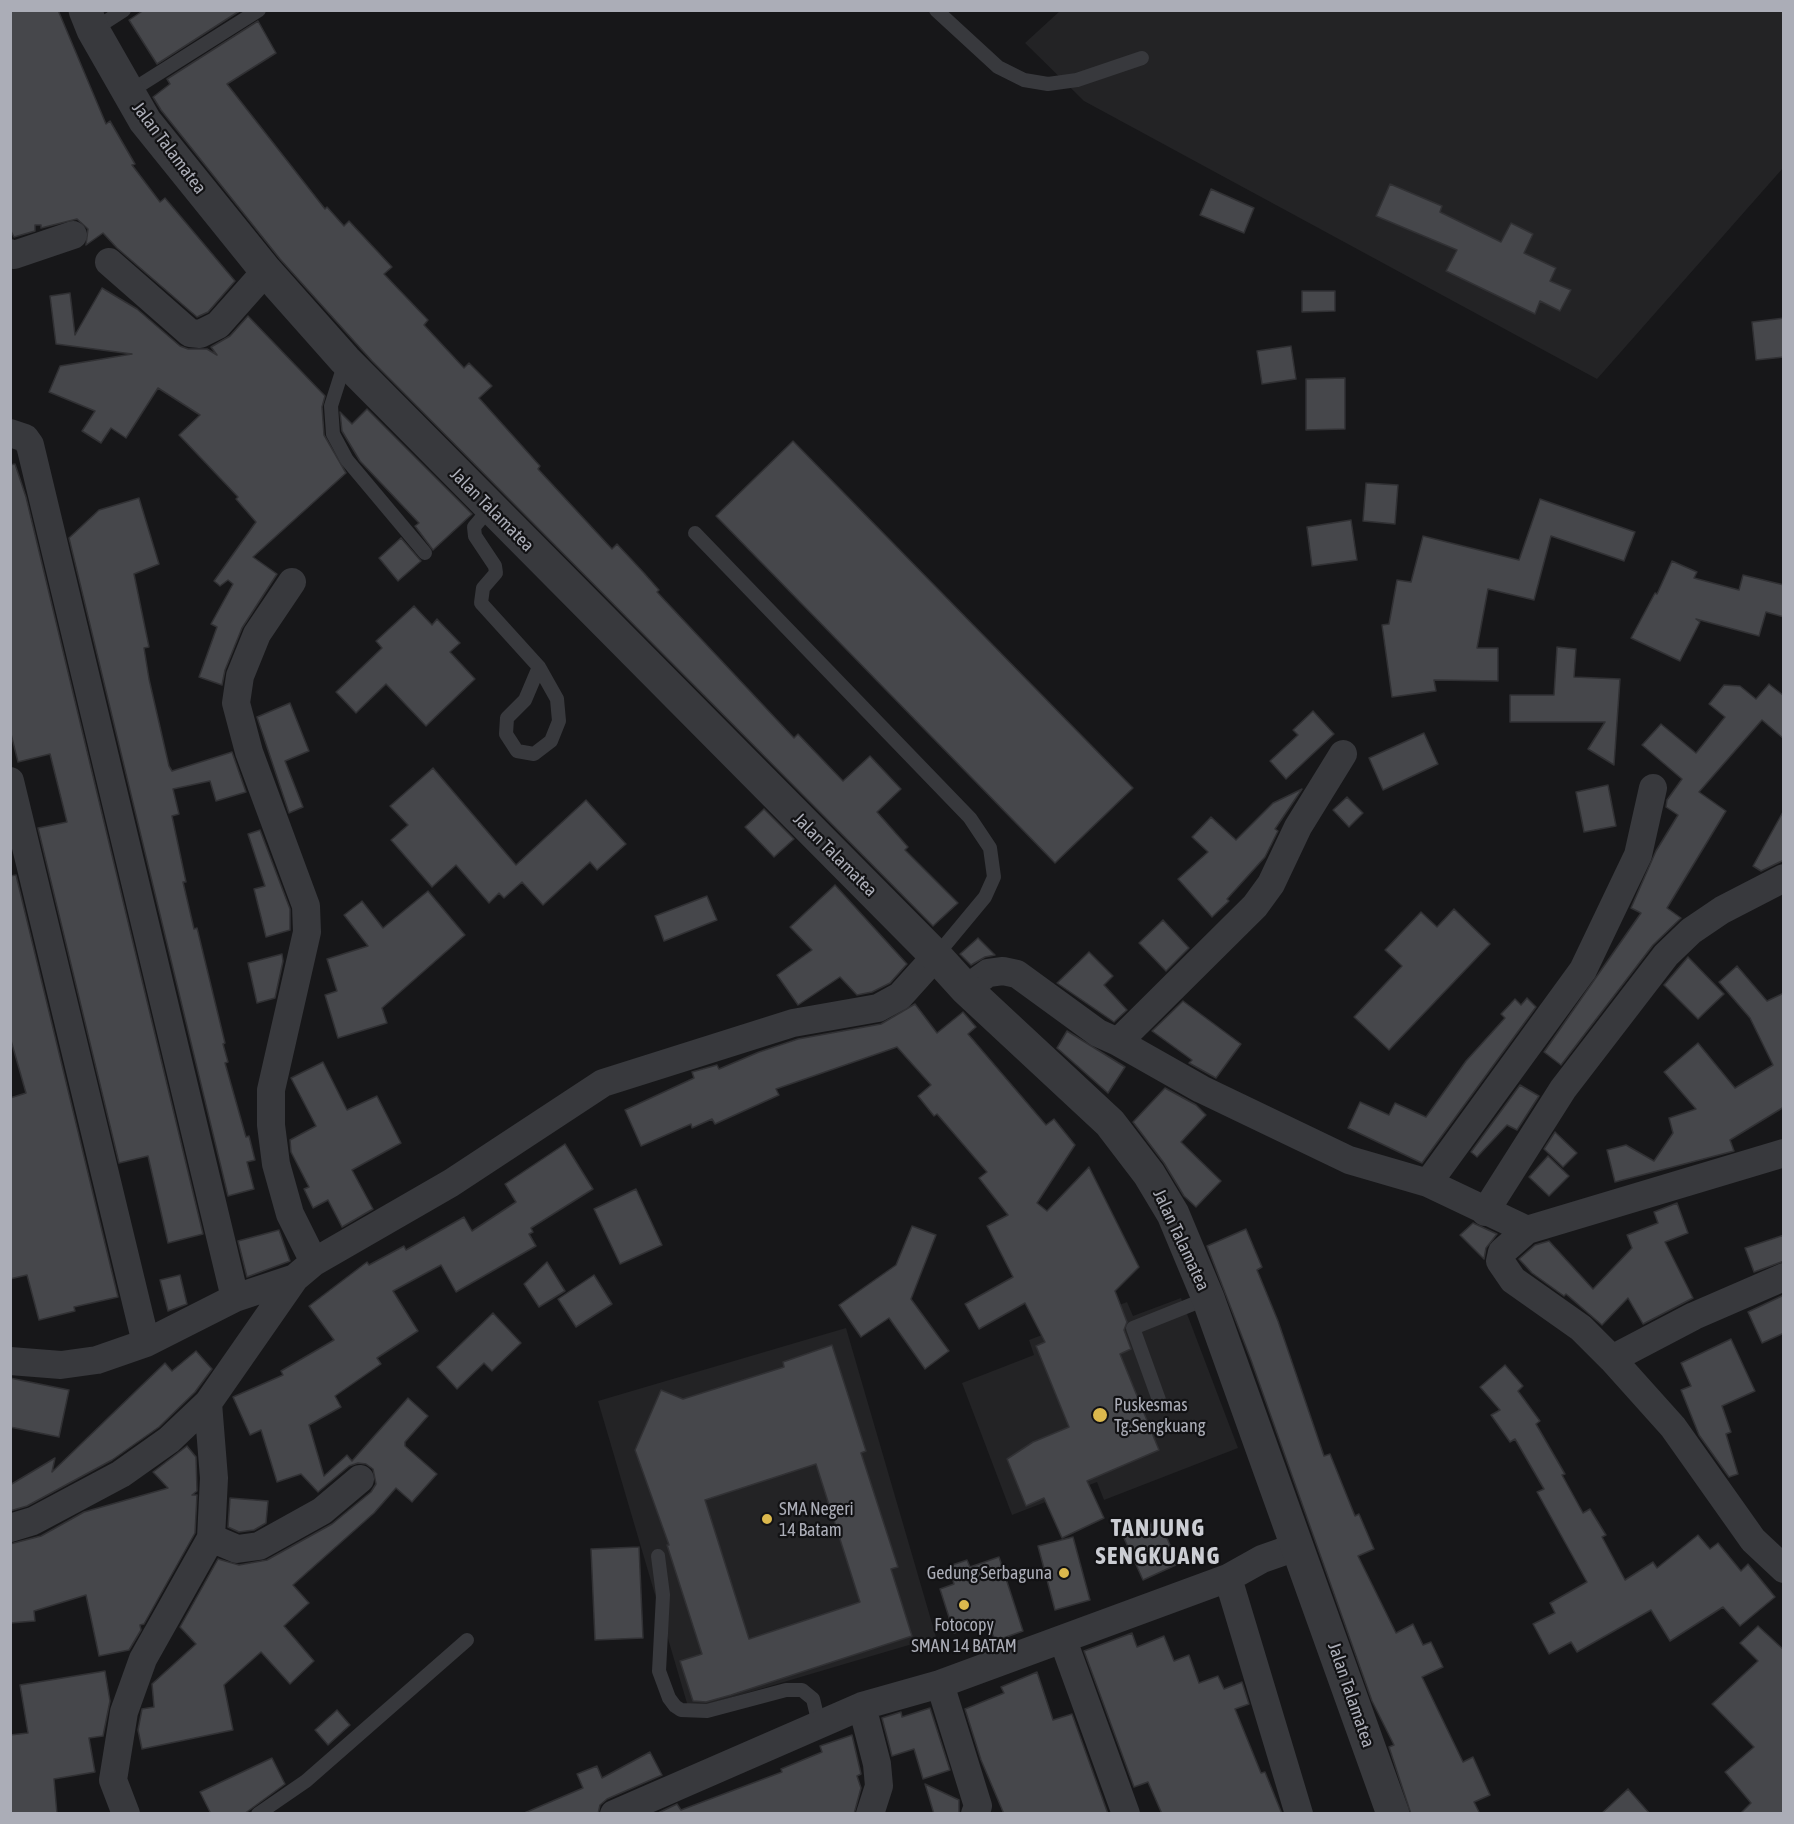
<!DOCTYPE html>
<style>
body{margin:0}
#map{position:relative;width:1794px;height:1824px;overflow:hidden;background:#171719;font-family:"Asap Condensed",sans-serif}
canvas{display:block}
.frame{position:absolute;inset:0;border:12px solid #abadb7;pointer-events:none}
</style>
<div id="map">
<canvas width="1794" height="1824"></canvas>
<div class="frame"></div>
</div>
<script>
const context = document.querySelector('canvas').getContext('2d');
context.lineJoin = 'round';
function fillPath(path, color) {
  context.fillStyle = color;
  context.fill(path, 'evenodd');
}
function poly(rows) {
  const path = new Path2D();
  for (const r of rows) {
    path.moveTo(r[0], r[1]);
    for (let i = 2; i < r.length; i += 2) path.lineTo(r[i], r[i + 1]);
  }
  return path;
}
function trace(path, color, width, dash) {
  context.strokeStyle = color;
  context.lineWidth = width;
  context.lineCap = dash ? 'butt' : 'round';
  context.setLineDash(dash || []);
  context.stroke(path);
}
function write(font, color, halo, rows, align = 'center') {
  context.font = font + ' "Asap Condensed",sans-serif';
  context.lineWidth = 4.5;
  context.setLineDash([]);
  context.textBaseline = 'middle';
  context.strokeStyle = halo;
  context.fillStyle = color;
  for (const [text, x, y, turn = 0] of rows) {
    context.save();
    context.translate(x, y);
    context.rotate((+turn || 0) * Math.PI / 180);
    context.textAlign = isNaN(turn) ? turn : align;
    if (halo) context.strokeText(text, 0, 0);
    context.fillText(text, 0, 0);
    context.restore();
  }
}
fillPath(poly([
 [1061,10,1783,11,1783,168,1597,379,1084,101,1025,43],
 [1181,1298,1238,1448,1104,1500,1097,1482,1012,1515,962,1383,1034,1355,1029,1340,1127,1302,1133,1316],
 [846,1328,936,1637,689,1710,598,1401]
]), '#232325');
const building = poly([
 [10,10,58,10,106,124,110,121,135,164,132,165,160,202,165,198,235,281,208,312,197,317,117,248,103,233,86,245,88,229,77,219,41,228,41,225,35,225,35,231,14,237,10,229,10,10],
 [144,10,241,10,157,64,129,20,144,10],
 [258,21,276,53,227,84,325,209,327,207,344,226,349,221,392,267,384,274,428,320,424,325,464,368,469,363,492,386,479,398,540,466,538,469,612,549,617,544,644,573,659,590,657,592,794,738,798,734,843,781,870,756,901,789,877,812,908,847,905,850,958,903,933,926,372,361,280,259,161,110,153,97,170,84,167,79,258,21],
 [1390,184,1442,206,1440,212,1501,242,1511,223,1533,234,1524,253,1556,268,1550,281,1571,290,1560,311,1540,301,1535,314,1446,271,1457,250,1376,216,1390,184],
 [1211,189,1254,208,1244,233,1200,215,1211,189],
 [102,288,137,309,180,346,188,349,207,349,217,355,211,347,230,336,248,316,325,396,322,407,324,435,346,473,253,557,277,574,242,628,225,670,222,685,199,677,217,627,211,624,233,584,228,580,220,586,214,581,256,522,236,499,238,497,179,435,200,415,158,388,126,438,111,428,101,443,82,431,95,411,49,392,60,366,132,354,56,344,50,296,70,293,75,335,102,288],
 [1302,291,1335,291,1335,311,1302,312,1302,291],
 [1784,318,1784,357,1756,360,1752,322,1784,318],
 [1291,346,1296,379,1262,384,1257,351,1291,346],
 [1345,378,1345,429,1306,430,1306,379,1345,378],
 [367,409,472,514,433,550,415,526,419,523,360,461,342,431,340,412,352,424,367,409],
 [793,441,1133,788,1055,863,716,516,793,441],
 [15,464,26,497,203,1234,168,1243,148,1156,119,1163,38,828,67,822,50,754,18,762,10,730,10,465,15,464],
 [1366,483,1398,485,1395,524,1363,521,1366,483],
 [139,498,159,564,134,574,149,647,144,648,149,679,169,766,172,771,232,752,246,792,216,801,210,781,173,789,179,814,172,816,186,882,183,882,194,929,197,928,225,1043,223,1044,228,1062,225,1063,246,1137,249,1136,255,1160,247,1162,254,1189,228,1196,69,538,99,510,139,498],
 [1540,499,1635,532,1624,561,1551,536,1534,600,1488,589,1477,648,1498,648,1498,681,1434,680,1436,691,1392,697,1382,625,1389,624,1397,580,1411,582,1423,536,1519,560,1540,499],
 [1351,520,1357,560,1312,566,1307,527,1351,520],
 [401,538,421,561,398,581,379,558,401,538],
 [1672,561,1697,572,1694,578,1739,590,1743,575,1784,585,1784,617,1766,612,1759,636,1696,619,1700,622,1680,661,1631,638,1655,593,1657,594,1672,561],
 [414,606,432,625,437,619,460,643,450,652,475,679,426,726,386,684,356,713,336,692,382,648,376,641,414,606],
 [1557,647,1576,649,1574,677,1620,679,1614,765,1588,749,1605,722,1510,722,1510,695,1554,695,1557,647],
 [1769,684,1784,696,1784,739,1762,720,1699,792,1726,811,1667,908,1681,918,1653,945,1561,1065,1544,1052,1641,913,1631,908,1656,851,1678,815,1666,807,1667,800,1682,779,1642,745,1661,724,1696,753,1725,717,1709,704,1724,685,1740,686,1756,699,1769,684],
 [290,703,309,751,285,761,303,807,289,813,257,717,290,703],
 [1313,711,1334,734,1286,779,1270,761,1298,735,1293,730,1313,711],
 [1424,733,1438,764,1383,790,1369,758,1424,733],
 [433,768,516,865,586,800,626,844,597,870,590,862,543,905,522,882,504,898,499,893,489,903,456,865,432,887,391,840,408,825,390,806,433,768],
 [1608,785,1616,826,1584,832,1576,792,1608,785],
 [1302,789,1275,829,1278,831,1265,857,1227,899,1229,901,1212,917,1178,879,1208,852,1192,837,1211,817,1236,840,1273,803,1302,789],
 [1347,797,1363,813,1349,827,1333,810,1347,797],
 [764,809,794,839,774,857,745,827,764,809],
 [1784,810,1784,860,1761,871,1753,866,1784,810],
 [260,830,290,909,290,930,266,937,254,889,265,886,248,834,260,830],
 [16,875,118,1297,74,1307,75,1311,39,1320,27,1275,10,1279,10,1098,26,1093,10,1037,10,876,16,875],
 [835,885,907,964,890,983,872,992,857,995,840,977,798,1005,777,975,812,950,790,927,835,885],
 [428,891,465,935,382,1008,387,1023,338,1038,325,995,337,991,327,959,368,946,344,915,362,901,383,928,428,891],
 [707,896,717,920,664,941,655,916,707,896],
 [1454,909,1490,944,1389,1050,1354,1017,1402,966,1385,950,1421,912,1437,927,1454,909],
 [1163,920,1189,948,1166,971,1139,943,1163,920],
 [978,938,995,955,985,957,971,965,960,954,978,938],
 [1089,952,1113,976,1104,985,1127,1010,1114,1022,1057,983,1089,952],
 [282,954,283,961,275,998,257,1003,248,963,282,954],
 [1688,957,1724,994,1698,1019,1664,985,1688,957],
 [1737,966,1767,1001,1784,993,1784,1107,1730,1140,1734,1151,1615,1182,1607,1150,1626,1145,1654,1161,1673,1133,1669,1118,1696,1109,1664,1072,1698,1043,1735,1088,1773,1065,1750,1018,1719,982,1737,966],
 [1527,998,1536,1007,1422,1163,1348,1128,1360,1102,1389,1115,1395,1103,1426,1117,1466,1061,1505,1018,1501,1014,1515,999,1521,1005,1527,998],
 [1183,1001,1241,1044,1216,1078,1189,1063,1192,1060,1152,1031,1183,1001],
 [915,1004,937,1033,963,1012,976,1027,968,1034,1046,1125,1054,1119,1075,1145,1037,1203,1047,1211,1089,1167,1139,1267,1115,1291,1127,1322,1124,1330,1131,1349,1120,1354,1159,1450,1087,1481,1104,1518,1062,1538,1044,1498,1026,1506,1007,1459,1033,1442,1069,1427,1036,1346,1045,1342,1025,1303,979,1329,965,1304,1013,1277,987,1226,1008,1215,979,1178,987,1172,937,1114,934,1116,918,1096,931,1085,897,1047,776,1089,779,1095,715,1124,712,1119,692,1128,691,1124,641,1146,625,1110,694,1078,692,1072,717,1065,719,1069,759,1052,798,1039,881,1024,915,1004],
 [1067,1031,1125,1067,1108,1093,1057,1048,1067,1031],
 [323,1062,347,1110,377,1096,401,1143,352,1170,373,1209,342,1227,328,1200,313,1208,304,1189,309,1187,291,1152,290,1140,316,1126,291,1078,323,1062],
 [1520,1085,1539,1096,1517,1130,1507,1125,1477,1157,1471,1152,1520,1085],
 [1165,1088,1196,1105,1206,1115,1181,1142,1221,1181,1196,1207,1184,1196,1164,1163,1133,1122,1165,1088],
 [1555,1132,1577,1153,1563,1167,1544,1149,1555,1132],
 [565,1144,593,1189,531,1228,533,1232,529,1234,536,1246,456,1292,441,1265,393,1291,418,1331,377,1358,381,1364,335,1396,341,1407,309,1425,324,1476,347,1455,352,1461,408,1398,428,1416,405,1442,405,1446,437,1474,412,1502,396,1488,374,1513,293,1585,309,1603,284,1626,314,1661,290,1684,261,1652,224,1685,233,1730,142,1749,138,1730,142,1709,154,1707,152,1684,196,1644,180,1627,218,1559,239,1565,267,1560,332,1524,371,1492,376,1484,373,1469,366,1464,358,1463,349,1466,318,1492,301,1474,277,1482,261,1430,250,1435,233,1397,283,1375,281,1371,334,1340,309,1306,367,1262,369,1265,404,1246,406,1250,464,1217,472,1231,516,1202,505,1184,565,1144],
 [1548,1156,1569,1176,1549,1196,1529,1177,1548,1156],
 [636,1189,662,1245,620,1264,594,1209,636,1189],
 [1677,1203,1688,1233,1665,1242,1693,1298,1643,1324,1628,1298,1602,1325,1566,1294,1564,1296,1532,1273,1519,1259,1535,1245,1549,1241,1593,1289,1632,1248,1627,1235,1658,1223,1654,1212,1677,1203],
 [1473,1223,1497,1234,1486,1248,1484,1259,1460,1235,1473,1223],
 [912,1226,936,1235,911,1299,949,1351,925,1369,889,1318,861,1337,839,1305,896,1265,912,1226],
 [1246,1229,1262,1267,1257,1270,1278,1321,1324,1456,1330,1454,1355,1516,1359,1514,1374,1549,1358,1556,1396,1633,1413,1624,1423,1645,1431,1642,1443,1667,1422,1677,1463,1762,1473,1757,1490,1795,1474,1802,1480,1814,1411,1814,1389,1747,1394,1745,1372,1701,1251,1360,1207,1246,1246,1229],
 [279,1230,290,1261,247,1277,238,1241,279,1230],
 [1784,1235,1784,1261,1754,1272,1745,1248,1784,1235],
 [547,1262,565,1291,539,1307,524,1284,547,1262],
 [180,1275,187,1304,168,1311,160,1280,180,1275],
 [594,1275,612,1304,576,1327,558,1299,594,1275],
 [1784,1295,1784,1333,1762,1343,1748,1312,1784,1295],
 [493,1313,521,1343,492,1371,484,1363,457,1389,437,1367,493,1313],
 [1731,1339,1755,1391,1722,1406,1731,1432,1726,1434,1738,1474,1729,1477,1699,1435,1681,1390,1691,1386,1681,1363,1731,1339],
 [832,1345,866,1451,861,1453,898,1567,891,1569,912,1636,731,1695,706,1702,693,1701,680,1661,702,1654,667,1545,669,1545,635,1450,661,1390,683,1399,784,1367,783,1362,832,1345],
 [816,1464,860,1602,749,1639,705,1500,816,1464],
 [196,1351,212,1369,195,1392,159,1427,112,1460,27,1506,10,1511,10,1485,55,1458,52,1472,165,1363,172,1371,196,1351],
 [1505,1365,1523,1386,1518,1391,1540,1421,1536,1424,1565,1474,1562,1475,1583,1513,1590,1509,1606,1535,1602,1537,1625,1580,1653,1562,1657,1568,1698,1535,1710,1549,1718,1543,1741,1571,1748,1564,1775,1597,1740,1626,1723,1607,1670,1641,1651,1610,1577,1652,1571,1642,1549,1654,1533,1624,1555,1613,1550,1603,1587,1582,1537,1492,1544,1489,1515,1439,1510,1442,1491,1415,1500,1410,1480,1387,1505,1365],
 [10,1378,69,1390,59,1437,10,1427,10,1378],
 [187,1446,196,1457,197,1491,192,1495,197,1495,195,1533,144,1624,140,1625,141,1630,129,1650,99,1656,86,1595,34,1611,35,1621,10,1623,10,1544,41,1536,84,1512,168,1488,153,1472,187,1446],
 [230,1498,268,1501,266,1523,254,1530,239,1532,228,1527,230,1498],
 [1159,1519,1178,1564,1143,1580,1123,1536,1159,1519],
 [1073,1537,1090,1600,1055,1610,1038,1546,1073,1537],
 [639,1547,643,1638,595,1640,591,1549,639,1547],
 [999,1557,1023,1631,995,1641,988,1622,954,1633,940,1589,954,1584,949,1566,967,1560,970,1567,999,1557],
 [1758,1626,1784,1650,1784,1814,1740,1814,1751,1803,1725,1772,1754,1747,1712,1704,1758,1661,1740,1643,1758,1626],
 [1132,1633,1137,1647,1164,1636,1174,1661,1189,1655,1199,1683,1218,1676,1224,1689,1242,1682,1249,1704,1235,1709,1261,1773,1265,1772,1282,1814,1162,1814,1148,1782,1134,1787,1084,1651,1132,1633],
 [105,1671,110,1701,103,1736,89,1738,95,1772,54,1779,57,1814,10,1814,10,1735,28,1733,20,1685,105,1671],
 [1037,1672,1053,1720,1072,1714,1108,1814,1004,1814,981,1760,965,1709,1004,1693,1001,1687,1037,1672],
 [930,1708,950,1770,923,1779,914,1749,892,1756,882,1718,901,1712,902,1717,930,1708],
 [337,1710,350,1725,328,1745,315,1730,337,1710],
 [852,1735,861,1774,857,1776,861,1788,854,1814,656,1814,677,1804,681,1810,782,1772,781,1769,822,1752,820,1746,852,1735],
 [650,1752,662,1775,607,1799,600,1805,598,1814,522,1814,583,1788,577,1774,597,1766,602,1778,650,1752],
 [272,1758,285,1784,244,1814,211,1814,200,1792,272,1758],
 [925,1784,959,1800,959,1814,934,1814,925,1784],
 [1628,1789,1650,1814,1601,1814,1628,1789]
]);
fillPath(building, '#46474b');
trace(building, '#313134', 1.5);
trace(poly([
 [936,10,998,67,1024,80,1048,84,1077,80,1142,58],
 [93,30,124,10],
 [129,92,259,10],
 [345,362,331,406,333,434,347,460,425,553],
 [490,508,474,527,475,536,495,566,496,573,483,588,481,603,539,667,557,699,559,721,551,741,534,754,517,751,506,734,507,718,525,700,539,667],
 [695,533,970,818,990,848,994,877,985,897,936,956],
 [1159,1400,1133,1328,1208,1298],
 [658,1556,663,1595,659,1671,669,1698,675,1706,681,1710,707,1711,786,1690,802,1690,813,1699,819,1724],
 [258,1814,306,1781,467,1640]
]), '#38393d', 14);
trace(poly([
 [10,253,14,255,73,235],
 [109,262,190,333,200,334,218,325,266,271],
 [10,433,25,438,30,445,235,1298],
 [292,582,257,634,240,676,236,703,249,752,306,906,307,932,271,1090,271,1125,276,1164,290,1214,314,1262],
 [1343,754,1298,827,1271,884,1255,906,1118,1042,1201,1089,1349,1160,1428,1183,1527,1230],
 [10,781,146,1343],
 [966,989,988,973,1003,971,1017,974,1098,1033,1118,1042],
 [1784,1153,1527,1230,1502,1252,1500,1261,1513,1280,1581,1328,1612,1359,1673,1427,1753,1540,1784,1569],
 [1428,1183,1583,970,1638,855,1653,788],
 [1485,1212,1563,1089,1666,955,1691,931,1722,910,1784,878],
 [1612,1359,1694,1316,1784,1277],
 [10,1361,61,1365,97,1360,146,1343,235,1298,295,1278],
 [10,1528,33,1521,121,1474,169,1440,208,1403,295,1278,314,1262,451,1183,603,1083,793,1023,878,1008,900,996,936,956],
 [211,1538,237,1549,259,1546,322,1511,360,1479],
 [1299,1546,1262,1559,1228,1578,1299,1814],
 [1063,1640,1126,1814],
 [940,1684,978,1806,975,1814],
 [862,1706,877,1764,879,1786,870,1814],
 [126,1814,113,1780,124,1712,143,1659,211,1538,214,1478,208,1403],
 [614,1814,862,1706,940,1684,1228,1578]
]), '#38393d', 28);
trace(poly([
 [85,10,93,30,145,121,266,271,345,360,936,956,966,989,1110,1123,1149,1174,1173,1214,1208,1298,1393,1814]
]), '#38393d', 33);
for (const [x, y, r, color] of [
 [1100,1415,8,"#dbb84d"],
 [767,1519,6,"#dbb84d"],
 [1064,1573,6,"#dbb84d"],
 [964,1605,6,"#dbb84d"]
]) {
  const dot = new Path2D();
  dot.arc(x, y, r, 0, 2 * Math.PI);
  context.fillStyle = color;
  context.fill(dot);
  trace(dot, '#121214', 2);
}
write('18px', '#abadb7', '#121214', [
 ["Jalan Talamatea",169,148,53],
 ["Jalan Talamatea",492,510,45],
 ["Jalan Talamatea",835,855,45],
 ["Jalan Talamatea",1181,1240,65],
 ["Jalan Talamatea",1351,1695,71]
]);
write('18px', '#abadb7', '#121214', [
 ["Puskesmas",1114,1405],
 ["Tg.Sengkuang",1114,1426],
 ["SMA Negeri",779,1509],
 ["14 Batam",779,1530],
 ["Gedung Serbaguna",1052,1573,"right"],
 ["Fotocopy",964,1625,"center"],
 ["SMAN 14 BATAM",964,1646,"center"]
], 'left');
context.letterSpacing = '1.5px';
write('bold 24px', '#cbcdd3', '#121214', [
 ["TANJUNG",1158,1528],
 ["SENGKUANG",1158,1556]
]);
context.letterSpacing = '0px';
</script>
